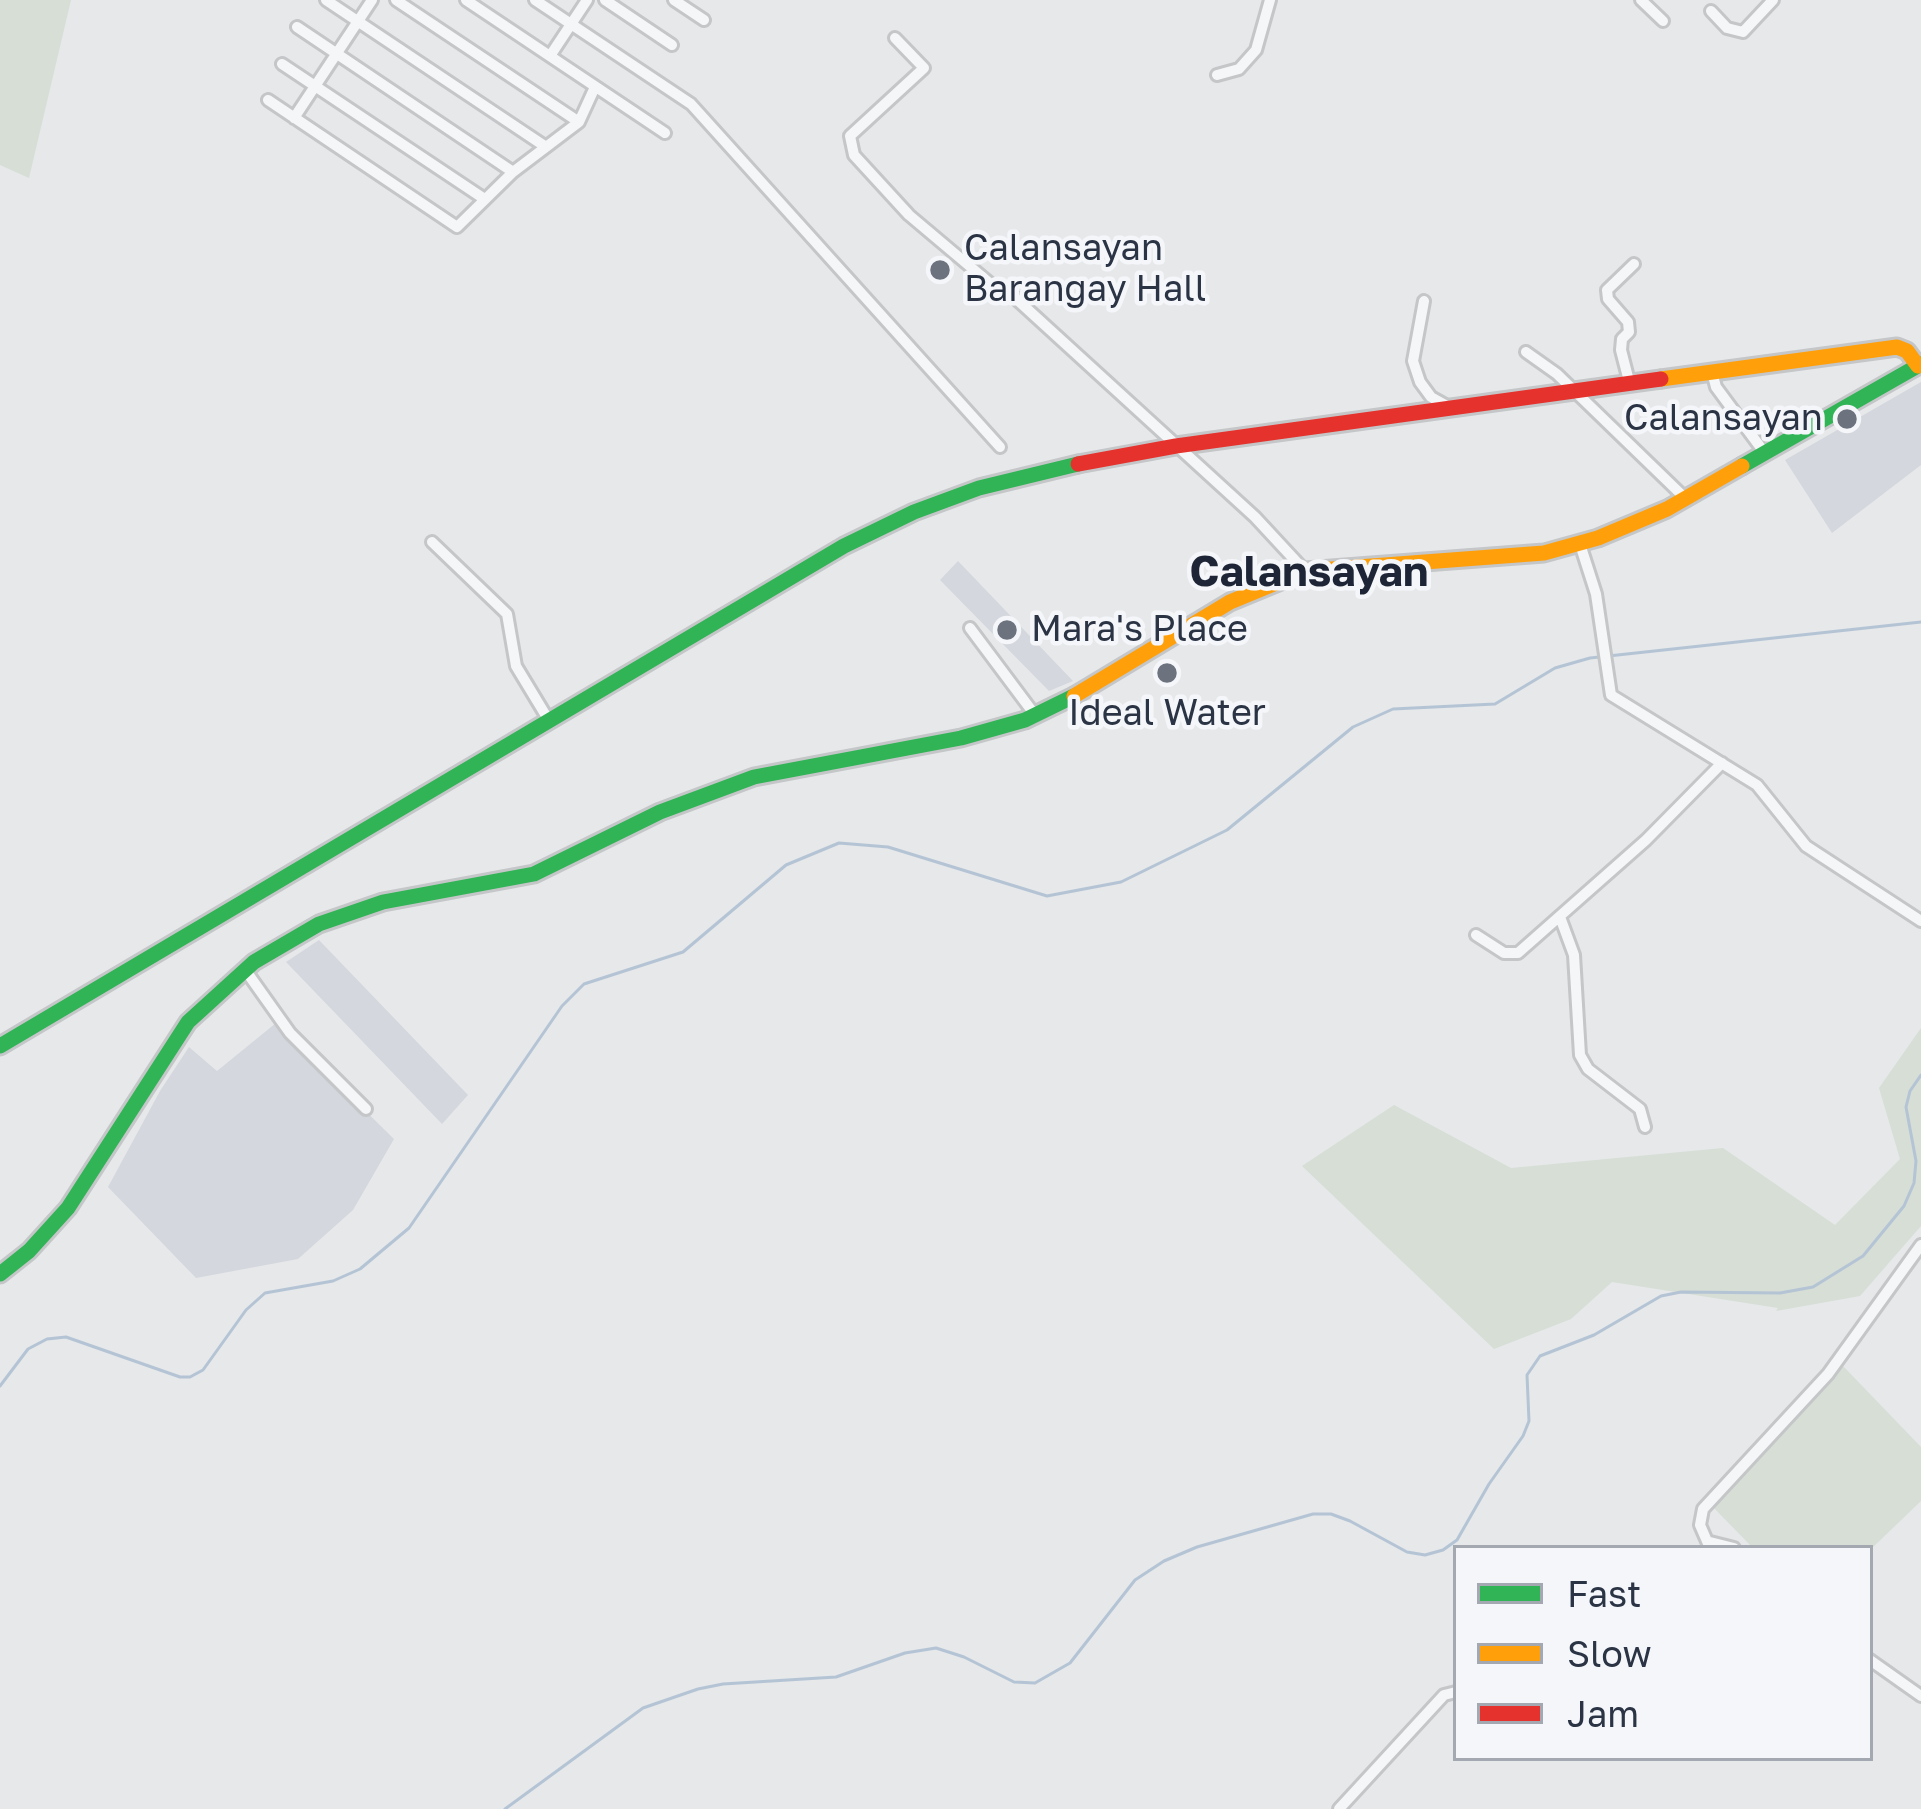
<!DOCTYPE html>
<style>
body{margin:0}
#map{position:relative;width:1921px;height:1809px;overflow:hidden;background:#e6e8ea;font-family:"Golos Text",sans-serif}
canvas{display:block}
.legend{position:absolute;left:1453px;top:1545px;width:420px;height:216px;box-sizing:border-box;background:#f4f6f9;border:3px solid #a4a8b1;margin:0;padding:15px 21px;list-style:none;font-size:36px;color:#2b3445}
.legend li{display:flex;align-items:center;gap:24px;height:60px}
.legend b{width:60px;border:3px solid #a4a8b1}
</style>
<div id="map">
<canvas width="1921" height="1809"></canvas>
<ul class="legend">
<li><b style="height:15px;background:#30b455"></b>Fast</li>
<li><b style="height:15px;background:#ff9f0a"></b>Slow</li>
<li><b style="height:15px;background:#e5322d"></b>Jam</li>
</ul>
</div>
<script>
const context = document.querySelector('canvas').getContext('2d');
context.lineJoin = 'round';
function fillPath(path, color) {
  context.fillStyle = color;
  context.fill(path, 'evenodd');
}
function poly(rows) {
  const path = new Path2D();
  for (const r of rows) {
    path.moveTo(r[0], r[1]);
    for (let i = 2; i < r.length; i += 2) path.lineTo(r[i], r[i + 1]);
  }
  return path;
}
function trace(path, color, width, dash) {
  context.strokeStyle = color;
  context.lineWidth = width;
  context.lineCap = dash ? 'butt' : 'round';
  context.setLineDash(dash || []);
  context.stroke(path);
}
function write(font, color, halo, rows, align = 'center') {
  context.font = font + ' "Golos Text",sans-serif';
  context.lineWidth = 9;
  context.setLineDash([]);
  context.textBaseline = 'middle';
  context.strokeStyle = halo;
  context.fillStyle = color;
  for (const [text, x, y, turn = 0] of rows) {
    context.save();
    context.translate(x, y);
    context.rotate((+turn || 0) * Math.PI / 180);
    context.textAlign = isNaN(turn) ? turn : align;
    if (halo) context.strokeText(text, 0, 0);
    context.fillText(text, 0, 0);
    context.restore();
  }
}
fillPath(poly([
 [1921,382,1921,465,1832,533,1785,460],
 [958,561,1073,681,1049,691,940,580],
 [319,940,468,1095,442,1124,286,962],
 [276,1023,394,1139,353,1210,298,1259,196,1278,108,1187,160,1091,189,1047,217,1071]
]), '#d4d7dd');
fillPath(poly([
 [0,0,71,0,29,178,0,165],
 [1921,1028,1921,1226,1860,1296,1776,1311,1778,1308,1612,1282,1571,1319,1494,1349,1302,1166,1394,1105,1511,1168,1723,1148,1835,1225,1900,1159,1879,1088],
 [1843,1366,1921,1447,1921,1501,1870,1550,1753,1548,1712,1506]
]), '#d6ded6');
trace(poly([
 [0,1386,28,1349,47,1339,66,1337,180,1377,190,1377,203,1370,246,1310,265,1293,333,1281,360,1269,409,1228,562,1006,584,984,683,952,786,865,839,843,888,847,1047,896,1121,882,1227,830,1353,727,1393,709,1495,704,1555,668,1590,658,1921,622],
 [505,1809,643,1708,698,1689,723,1684,836,1677,905,1653,936,1648,964,1657,1014,1682,1035,1683,1070,1663,1135,1580,1164,1561,1197,1547,1313,1514,1331,1514,1350,1521,1407,1552,1425,1555,1443,1550,1457,1540,1489,1484,1523,1436,1529,1421,1527,1375,1540,1356,1594,1335,1661,1296,1681,1292,1780,1293,1813,1287,1863,1256,1904,1206,1914,1183,1916,1161,1906,1107,1910,1091,1921,1075]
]), '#b4c4d5', 3);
const street = poly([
 [326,0,546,147],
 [396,0,579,122],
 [466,0,665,133],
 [535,0,691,104,1000,447],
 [605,0,672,45],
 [674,0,704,20],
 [1641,0,1663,21],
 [1711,11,1727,28,1743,32,1773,0],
 [297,27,513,172],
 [895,38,924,68,850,136,854,155,909,215,992,285,1013,296,1255,517,1305,571],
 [550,56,587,0],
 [282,64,483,198],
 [1217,75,1239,69,1256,50,1270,0],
 [268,100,457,227,513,172,579,122,595,87],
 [294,118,372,0],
 [1424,301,1413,361,1420,382,1431,397,1449,407],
 [1526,352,1557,374,1686,499],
 [1712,372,1716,387,1764,452],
 [1630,385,1621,350,1622,339,1629,332,1628,322,1608,299,1607,290,1634,264],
 [432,542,507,614,516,666,548,719],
 [1580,544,1596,594,1611,695,1757,785,1806,846,1921,921],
 [970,628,1035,715],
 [1560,917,1574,955,1580,1055,1588,1069,1640,1109,1645,1127],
 [1476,935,1504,953,1518,953,1646,840,1722,763],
 [246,971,290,1033,366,1109],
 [1710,1542,1734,1548],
 [1710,1548,1700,1525,1703,1509,1828,1374,1921,1245],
 [1870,1660,1921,1696],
 [1339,1809,1444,1695,1456,1692]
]);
const fast = poly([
 [1742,466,1921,364],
 [0,1046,844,546,914,512,979,488,1078,464],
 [0,1274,29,1251,68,1208,188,1022,254,962,319,924,383,902,534,874,660,812,754,777,961,738,1025,720,1074,696]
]);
const slow = poly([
 [1661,379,1897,347,1907,351,1918,366],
 [1074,696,1230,602,1305,571,1544,553,1598,538,1667,509,1742,466]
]);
const jam = poly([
 [1078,464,1176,446,1661,379]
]);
trace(street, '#c4c6c8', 16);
trace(fast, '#c4c6c8', 21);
trace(slow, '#c4c6c8', 21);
trace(jam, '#c4c6c8', 21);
trace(street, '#f5f6f7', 10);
trace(fast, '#30b455', 15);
trace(slow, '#ff9f0a', 15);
trace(jam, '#e5322d', 15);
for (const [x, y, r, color] of [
 [940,270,12,"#6c737f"],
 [1847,419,12,"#6c737f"],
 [1007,630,12,"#6c737f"],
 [1167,673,12,"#6c737f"]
]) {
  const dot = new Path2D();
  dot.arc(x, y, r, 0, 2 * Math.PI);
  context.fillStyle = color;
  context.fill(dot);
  trace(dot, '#f4f6f9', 4.5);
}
write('36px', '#2b3445', '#f4f6f9', [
 ["Calansayan",964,249],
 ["Barangay Hall",964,290],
 ["Calansayan",1823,419,"right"],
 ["Mara's Place",1031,630],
 ["Ideal Water",1167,714,"center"]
], 'left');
write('bold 42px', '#1d2536', '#f4f6f9', [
 ["Calansayan",1309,573]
]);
</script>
